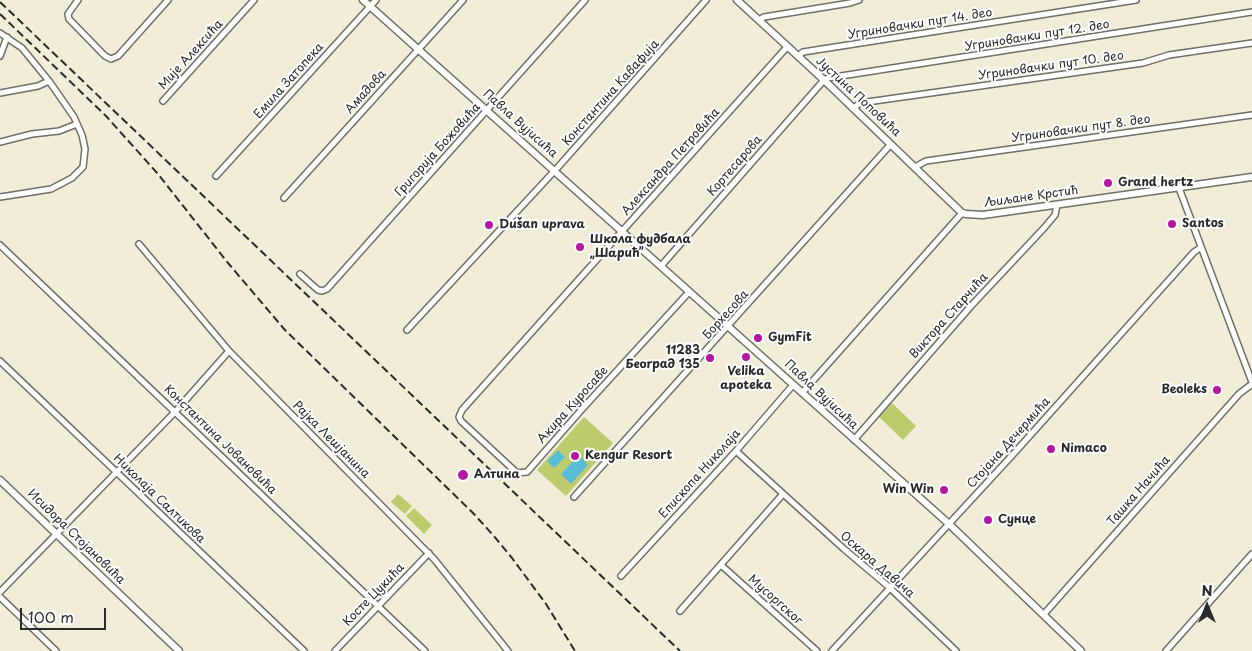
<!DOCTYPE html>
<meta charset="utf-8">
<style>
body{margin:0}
#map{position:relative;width:1252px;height:651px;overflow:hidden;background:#f1edd8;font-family:"Playpen Sans",sans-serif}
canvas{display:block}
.north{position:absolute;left:1182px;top:581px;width:50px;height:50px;-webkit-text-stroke:4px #fff;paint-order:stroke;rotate:0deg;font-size:14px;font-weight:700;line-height:20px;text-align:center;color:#2b2b2b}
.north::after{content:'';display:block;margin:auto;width:18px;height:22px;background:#2b2b2b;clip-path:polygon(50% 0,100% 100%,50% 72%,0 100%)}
.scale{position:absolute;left:20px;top:608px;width:86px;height:22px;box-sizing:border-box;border:2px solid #2b2b2b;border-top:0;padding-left:6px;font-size:15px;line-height:18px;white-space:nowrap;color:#2b2b2b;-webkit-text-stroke:4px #fff;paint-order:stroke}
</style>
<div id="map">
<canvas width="1252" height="651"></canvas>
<div class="north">N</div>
<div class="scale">100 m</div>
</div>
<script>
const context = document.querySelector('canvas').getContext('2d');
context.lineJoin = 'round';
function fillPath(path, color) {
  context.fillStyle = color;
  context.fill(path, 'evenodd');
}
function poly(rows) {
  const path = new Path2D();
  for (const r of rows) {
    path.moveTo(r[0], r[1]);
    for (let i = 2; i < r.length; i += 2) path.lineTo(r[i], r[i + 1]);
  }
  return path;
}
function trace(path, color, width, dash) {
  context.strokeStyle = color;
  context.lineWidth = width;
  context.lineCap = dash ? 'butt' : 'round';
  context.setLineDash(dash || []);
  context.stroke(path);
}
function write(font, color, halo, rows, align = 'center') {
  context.font = font + ' "Playpen Sans",sans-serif';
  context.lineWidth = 4;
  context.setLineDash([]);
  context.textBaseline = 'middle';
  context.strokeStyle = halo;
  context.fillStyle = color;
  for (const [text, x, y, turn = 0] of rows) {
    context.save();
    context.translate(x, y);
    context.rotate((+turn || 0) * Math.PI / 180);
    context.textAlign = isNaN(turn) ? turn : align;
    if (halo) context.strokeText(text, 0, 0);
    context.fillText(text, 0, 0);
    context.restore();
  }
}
fillPath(poly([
 [892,403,916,426,903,440,879,417],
 [584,417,613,443,566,496,537,470],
 [398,494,412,506,405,514,391,502],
 [414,508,432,525,424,534,406,516]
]), '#bdcb6d');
fillPath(poly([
 [558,450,565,457,554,468,547,461],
 [579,455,588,465,571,484,561,474]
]), '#58bdd6');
const minor = poly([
 [78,0,68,14,69,19,105,56,111,59,118,56,168,0],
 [759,20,764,17,850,3,859,0],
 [0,33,22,48,49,81,74,117,82,135,85,149,83,167,72,178,51,189,0,197],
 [0,56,7,37],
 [798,56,803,52,1136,0],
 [0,93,38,86,49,81],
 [163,101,254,0],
 [854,108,860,103,1143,63,1169,55,1252,43],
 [0,142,32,134,59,131,77,124],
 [915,167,926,161,1252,115],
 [216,176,376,0],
 [1179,188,1252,382],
 [284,198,463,0],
 [139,244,229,351,434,559,508,651],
 [0,245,425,651],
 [661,266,824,80,828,78,1252,12],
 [300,274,318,290,322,291,327,289,585,0],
 [689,292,583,408,527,472,517,473,461,421,459,417,462,410,787,47],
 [407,330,559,166,706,0],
 [0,361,304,651],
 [802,393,962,213],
 [854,440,971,306,1044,228,1055,215,1057,205],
 [736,451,844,549,889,587,956,651],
 [574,497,891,144],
 [721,565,817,651],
 [621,576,736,451,793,385],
 [0,592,175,412,229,351],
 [0,597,56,651],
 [680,611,783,494],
 [1044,614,1239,394,1252,384],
 [335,651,429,553],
 [832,651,1017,450,1178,270,1194,252,1200,248],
 [1166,651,1252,554]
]);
const tertiary = poly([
 [363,0,948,523,1081,651],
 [737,0,824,80,962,213,966,214,983,215,1252,177],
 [0,480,179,651]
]);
trace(minor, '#706f68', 8);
trace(tertiary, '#706f68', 9);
trace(minor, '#fff', 5);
trace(tertiary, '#fff', 6);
trace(poly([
 [0,2,680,651],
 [0,14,106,116,158,174,228,263,285,330,473,513,493,535,512,558,546,604,575,651]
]), '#2b2b2b', 2, [8, 4]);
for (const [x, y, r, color] of [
 [1108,183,5,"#b5179e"],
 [1172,224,5,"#b5179e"],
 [489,225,5,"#b5179e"],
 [580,247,5,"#b5179e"],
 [758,338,5,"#b5179e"],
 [746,357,5,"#b5179e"],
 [710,358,5,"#b5179e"],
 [1217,390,5,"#b5179e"],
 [1051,449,5,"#b5179e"],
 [575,456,5,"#b5179e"],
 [463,475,6,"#b5179e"],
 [944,490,5,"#b5179e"],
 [988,520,5,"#b5179e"]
]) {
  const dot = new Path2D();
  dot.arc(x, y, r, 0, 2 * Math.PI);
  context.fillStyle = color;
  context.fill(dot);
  trace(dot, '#fff', 2);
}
write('12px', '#2b2b2b', '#fff', [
 ["Угриновачки пут 14. део",920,24,-9],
 ["Угриновачки пут 12. део",1037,36,-9],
 ["Мије Алексића",191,55,-48],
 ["Угриновачки пут 10. део",1051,66,-8],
 ["Емила Затопека",289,81,-48],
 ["Амадова",366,92,-48],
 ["Константина Кавафија",611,93,-48],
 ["Јустина Поповића",858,97,43],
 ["Павла Вујисића",520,124,42],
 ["Угриновачки пут 8. део",1081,129,-8],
 ["Григорија Божовића",438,150,-48],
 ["Александра Петровића",671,162,-48],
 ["Кортесарова",735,166,-49],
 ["Љиљане Крстић",1031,197,-8],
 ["Борхесова",726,315,-48],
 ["Виктора Старчића",949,316,-48],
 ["Павла Вујисића",821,395,43],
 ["Акира Куросаве",573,405,-48],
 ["Константина Јовановића",220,440,44],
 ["Рајка Лешјанина",331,440,45],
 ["Стојана Дечермића",1009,443,-48],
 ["Епископа Николаја",700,474,-48],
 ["Ташка Начића",1139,491,-49],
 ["Николаја Салтикова",159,499,44],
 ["Исидора Стојановића",76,537,44],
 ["Оскара Давича",877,565,41],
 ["Косте Цукића",374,595,-46],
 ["Мусоргског",775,600,42]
]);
write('bold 12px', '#2b2b2b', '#fff', [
 ["Grand hertz",1118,183],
 ["Santos",1182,224],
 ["Dušan uprava",499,225],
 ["Школа фудбала",590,240],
 ["„Шарић”",590,254],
 ["GymFit",768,338],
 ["11283",700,351,"right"],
 ["Београд 135",700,365,"right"],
 ["Velika",746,372,"center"],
 ["apoteka",746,386,"center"],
 ["Beoleks",1207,390,"right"],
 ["Nimaco",1061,449],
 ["Kengur Resort",585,456],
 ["Алтина",474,475],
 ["Win Win",934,490,"right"],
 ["Сунце",998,520]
], 'left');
</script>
